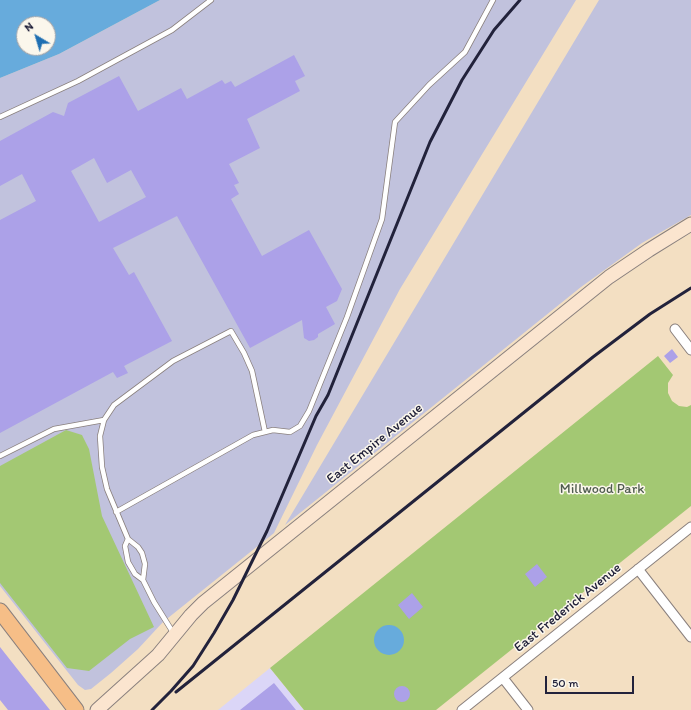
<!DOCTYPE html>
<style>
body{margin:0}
#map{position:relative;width:691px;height:710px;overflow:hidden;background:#f3dfc2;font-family:Itim,sans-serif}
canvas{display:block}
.north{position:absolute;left:16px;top:16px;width:40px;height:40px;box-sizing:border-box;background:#fbf7ec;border:1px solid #a4a2a5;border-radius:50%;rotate:322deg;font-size:11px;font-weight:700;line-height:16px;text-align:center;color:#22223b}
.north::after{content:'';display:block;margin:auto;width:14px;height:18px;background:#1f6fb2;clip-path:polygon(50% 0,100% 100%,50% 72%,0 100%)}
.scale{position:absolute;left:545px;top:676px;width:89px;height:18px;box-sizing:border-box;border:2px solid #22223b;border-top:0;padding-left:5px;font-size:12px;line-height:14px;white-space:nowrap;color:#22223b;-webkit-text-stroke:3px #fbf7ec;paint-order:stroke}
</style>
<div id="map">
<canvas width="691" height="710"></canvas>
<div class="north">N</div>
<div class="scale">50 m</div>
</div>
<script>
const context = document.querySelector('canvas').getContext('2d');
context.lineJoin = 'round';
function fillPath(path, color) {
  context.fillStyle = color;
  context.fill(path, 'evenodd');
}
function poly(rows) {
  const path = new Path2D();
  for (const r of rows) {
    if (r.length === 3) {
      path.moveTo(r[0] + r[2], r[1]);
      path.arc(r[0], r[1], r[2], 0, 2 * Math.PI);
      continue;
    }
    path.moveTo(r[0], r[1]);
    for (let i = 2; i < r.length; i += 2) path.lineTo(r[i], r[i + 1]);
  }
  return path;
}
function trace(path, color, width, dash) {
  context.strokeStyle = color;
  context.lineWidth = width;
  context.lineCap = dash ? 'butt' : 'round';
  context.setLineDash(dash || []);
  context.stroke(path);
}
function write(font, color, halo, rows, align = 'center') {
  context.font = font + ' Itim,sans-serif';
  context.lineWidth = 3;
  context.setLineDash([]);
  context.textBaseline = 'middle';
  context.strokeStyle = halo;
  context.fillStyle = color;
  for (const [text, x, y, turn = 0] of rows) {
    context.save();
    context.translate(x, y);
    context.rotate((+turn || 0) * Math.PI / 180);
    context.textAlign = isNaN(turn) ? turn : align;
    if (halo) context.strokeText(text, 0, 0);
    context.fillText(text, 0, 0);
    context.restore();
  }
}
fillPath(poly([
 [270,668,304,710,218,710]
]), '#dbd6f7');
fillPath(poly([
 [160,0,576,0,400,289,317,445,274,533,163,622,138,649,111,673,91,689,85,690,78,685,0,586,0,78,59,54],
 [599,0,691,0,691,215,642,243,581,287,285,525]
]), '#c1c2dd');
fillPath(poly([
 [658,356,673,375,668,383,668,393,672,401,679,406,687,407,691,405,691,506,436,710,304,710,270,668],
 [66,430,82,435,89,449,102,516,154,627,130,639,89,671,67,668,0,583,0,466]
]), '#a3c873');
fillPath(poly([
 [0,0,160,0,59,54,0,78],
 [24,24,48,24,48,48,24,48],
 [389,640,15]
]), '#67abdc');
fillPath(poly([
 [294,55,305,76,295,81,300,91,247,119,260,148,229,164,239,183,234,185,239,194,231,199,262,256,309,230,342,289,337,301,326,307,335,324,318,334,318,337,314,340,309,341,304,338,302,320,250,348,177,216,113,248,129,275,134,272,172,341,124,366,128,373,117,378,113,372,0,433,0,220,36,201,22,174,0,186,0,141,53,112,64,116,68,103,119,76,138,111,181,88,187,99,222,80,225,84,231,81,235,87],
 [94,158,107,183,131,170,146,197,99,222,71,171],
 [672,349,678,357,670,363,664,356],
 [537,564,547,577,535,587,525,574],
 [412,593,423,607,409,619,398,605],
 [0,647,22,675,50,710,8,710,0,700],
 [274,683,296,710,240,710],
 [402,694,8]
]), '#aca1e8');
const lane = poly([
 [0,117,78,81,172,30,211,0],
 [0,456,54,429,104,420],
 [116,512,253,435,273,430,290,432,300,426,309,411,347,317,382,219,395,122,429,85,465,52,493,0],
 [128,539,107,489,102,467,100,436,104,420,114,405,173,361,231,331,244,353,252,371,265,432],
 [143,580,145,564,142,553,138,547,128,539,125,546,128,562,135,574,143,580,154,602,174,634]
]);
const street = poly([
 [675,329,691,350],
 [638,569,691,637],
 [503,678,528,710],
 [462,710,691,527]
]);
const secondary = poly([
 [97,710,158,655,191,615,203,603,609,277,649,250,691,224]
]);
const primary = poly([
 [0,611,76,710]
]);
trace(lane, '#8a807e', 6);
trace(street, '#8a807e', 11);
trace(secondary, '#8a807e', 15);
trace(primary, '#8a807e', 17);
trace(lane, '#fff', 4.5);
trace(street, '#fff', 9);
trace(secondary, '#fbe5cf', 13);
trace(primary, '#f6be87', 15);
trace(poly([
 [176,692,593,357,650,314,691,288],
 [152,710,171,691,193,666,214,633,233,600,267,531,316,416,328,395,430,142,462,80,494,30,520,0]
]), '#22223b', 3);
write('14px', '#22223b', '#fbf7ec', [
 ["East Empire Avenue",375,444,-39],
 ["East Frederick Avenue",568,608,-39]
]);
write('14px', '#4f5c4f', '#fbf7ec', [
 ["Millwood Park",602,489]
]);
</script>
